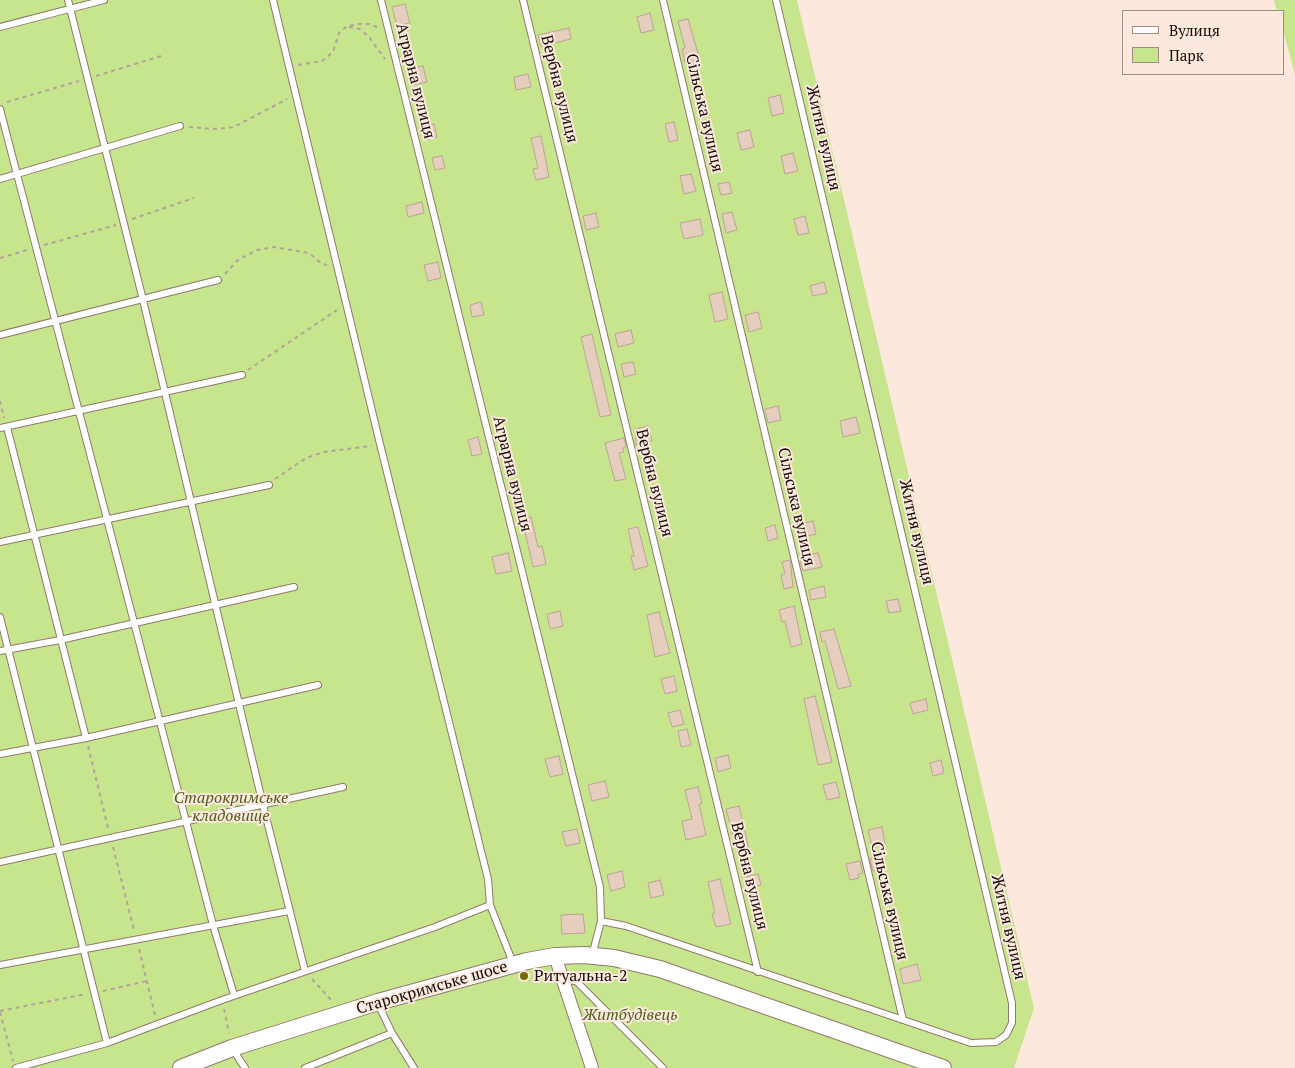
<!DOCTYPE html>
<meta charset="utf-8">
<style>
body{margin:0}
#map{position:relative;width:1295px;height:1068px;overflow:hidden;background:#fce8dc;font-family:"PT Serif",serif}
canvas{display:block}
.legend{position:absolute;left:1122px;top:10px;width:162px;height:65px;box-sizing:border-box;background:#fce8dc;border:1px solid #9e8f86;margin:0;padding:6px 9px;list-style:none;font-size:15px;color:#120a06}
.legend li{display:flex;align-items:center;gap:10px;height:25px}
.legend b{width:25px;border:1px solid #9e8f86}
</style>
<div id="map">
<canvas width="1295" height="1068"></canvas>
<ul class="legend">
<li><b style="height:6px;background:#fff"></b>Вулиця</li>
<li><b style="height:14px;background:#c7e58d"></b>Парк</li>
</ul>
</div>
<script>
const context = document.querySelector('canvas').getContext('2d');
context.lineJoin = 'round';
function fillPath(path, color) {
  context.fillStyle = color;
  context.fill(path, 'evenodd');
}
function poly(rows) {
  const path = new Path2D();
  for (const r of rows) {
    path.moveTo(r[0], r[1]);
    for (let i = 2; i < r.length; i += 2) path.lineTo(r[i], r[i + 1]);
  }
  return path;
}
function trace(path, color, width, dash) {
  context.strokeStyle = color;
  context.lineWidth = width;
  context.lineCap = dash ? 'butt' : 'round';
  context.setLineDash(dash || []);
  context.stroke(path);
}
function write(font, color, halo, rows, align = 'center') {
  context.font = font + ' "PT Serif",serif';
  context.lineWidth = 4;
  context.setLineDash([]);
  context.textBaseline = 'middle';
  context.strokeStyle = halo;
  context.fillStyle = color;
  for (const [text, x, y, turn = 0] of rows) {
    context.save();
    context.translate(x, y);
    context.rotate((+turn || 0) * Math.PI / 180);
    context.textAlign = isNaN(turn) ? turn : align;
    if (halo) context.strokeText(text, 0, 0);
    context.fillText(text, 0, 0);
    context.restore();
  }
}
fillPath(poly([
 [0,0,797,0,1034,1008,1014,1068,0,1068],
 [1274,0,1295,0,1295,74,1284,34,1284,11,1277,11]
]), '#c7e58d');
const building = poly([
 [405,4,410,23,397,26,392,7,405,4],
 [650,13,654,30,641,33,637,17,650,13],
 [688,19,700,60,685,63,682,49,685,48,678,21,688,19],
 [569,28,571,39,541,46,538,35,569,28],
 [423,66,427,82,413,85,409,69,423,66],
 [528,74,531,87,516,90,514,77,528,74],
 [780,95,784,113,772,116,768,98,780,95],
 [674,122,678,140,669,142,665,124,674,122],
 [434,124,437,137,425,140,422,127,434,124],
 [750,130,754,147,741,150,737,133,750,130],
 [541,136,549,177,536,180,533,169,538,168,531,138,541,136],
 [793,153,798,171,785,174,781,156,793,153],
 [442,156,445,168,435,170,432,158,442,156],
 [691,174,696,191,684,194,680,176,691,174],
 [729,182,732,193,721,195,718,184,729,182],
 [422,202,424,213,408,217,406,206,422,202],
 [732,212,737,230,726,233,722,214,732,212],
 [596,213,599,227,586,230,583,216,596,213],
 [805,216,809,233,798,235,794,219,805,216],
 [700,219,703,235,684,239,680,223,700,219],
 [438,262,441,278,428,281,424,265,438,262],
 [824,282,827,293,813,296,810,286,824,282],
 [722,292,728,319,715,322,709,295,722,292],
 [481,302,484,315,472,317,470,305,481,302],
 [758,312,762,328,749,332,745,315,758,312],
 [631,330,634,343,618,347,615,334,631,330],
 [592,334,611,415,600,417,581,337,592,334],
 [633,362,636,374,624,377,621,364,633,362],
 [778,406,781,420,768,423,765,409,778,406],
 [856,417,860,433,843,437,840,421,856,417],
 [648,426,652,441,636,445,635,429,648,426],
 [478,437,482,454,472,456,468,440,478,437],
 [624,438,626,447,623,448,624,452,619,453,626,479,615,481,605,443,624,438],
 [531,517,538,547,542,546,546,564,533,567,522,519,531,517],
 [813,521,816,534,798,538,795,525,813,521],
 [775,525,778,538,768,541,765,528,775,525],
 [638,527,648,566,634,570,631,556,634,556,628,529,638,527],
 [508,553,512,571,496,574,492,557,508,553],
 [818,553,822,567,803,571,799,557,818,553],
 [790,560,793,587,784,589,781,575,785,574,782,562,790,560],
 [824,586,826,597,811,600,809,590,824,586],
 [898,599,901,611,889,613,886,601,898,599],
 [794,606,802,644,791,647,785,621,782,622,779,610,794,606],
 [560,611,563,626,550,629,547,614,560,611],
 [659,612,670,653,655,657,647,615,659,612],
 [834,629,851,686,838,689,825,641,822,642,820,632,834,629],
 [674,676,677,691,665,694,661,679,674,676],
 [815,696,832,762,818,765,804,699,815,696],
 [926,699,928,710,913,714,910,703,926,699],
 [680,710,684,724,672,727,668,713,680,710],
 [687,729,691,745,681,747,678,731,687,729],
 [728,755,731,768,718,772,715,758,728,755],
 [559,756,563,774,550,777,545,759,559,756],
 [941,760,944,773,933,776,930,763,941,760],
 [605,781,609,797,592,801,588,785,605,781],
 [836,782,840,797,827,800,823,785,836,782],
 [698,787,702,803,699,804,706,835,686,840,682,821,692,819,685,790,698,787],
 [739,806,750,854,739,857,726,809,739,806],
 [882,827,885,844,872,847,868,830,882,827],
 [577,829,580,843,566,846,562,832,577,829],
 [883,855,886,868,873,871,870,859,883,855],
 [860,861,863,873,858,874,859,878,850,880,846,864,860,861],
 [622,871,625,887,611,891,607,875,622,871],
 [758,874,761,885,748,888,745,877,758,874],
 [720,879,731,924,716,927,712,914,715,913,708,882,720,879],
 [660,880,664,895,651,898,648,883,660,880],
 [583,914,585,933,562,934,561,915,583,914],
 [917,964,921,980,903,984,900,969,917,964]
]);
fillPath(building, '#e6cebe');
trace(building, '#bca597', 1);
const service = poly([
 [68,0,143,300,263,805,305,971],
 [273,0,380,444,488,879,490,905,513,963],
 [381,0,600,887,601,921,592,956],
 [523,0,758,972],
 [663,0,903,1020],
 [0,27,104,0],
 [0,109,213,925,234,995],
 [0,179,180,126],
 [0,335,218,280],
 [7,427,86,738],
 [0,428,242,375],
 [0,542,269,485],
 [0,617,107,1043],
 [0,651,60,640,294,587],
 [0,754,86,738,318,685],
 [0,862,343,787],
 [601,921,626,926,971,1043,996,1042,1006,1035,1012,1023,1012,1003,776,0],
 [0,965,289,911],
 [563,980,576,981,663,1068],
 [378,1004,392,1033,414,1068],
 [232,1048,245,1068],
 [16,1068,107,1043,222,1000,435,927,490,905],
 [305,1068,392,1033]
]);
const minor = poly([
 [555,956,592,1068]
]);
const tertiary = poly([
 [181,1068,232,1048,378,1002,527,961,555,956,584,955,614,958,660,969,943,1068]
]);
trace(service, '#90796c', 8);
trace(minor, '#90796c', 14);
trace(tertiary, '#90796c', 18);
trace(poly([
 [349,27,360,29,369,37,385,59],
 [298,65,322,61,333,52,339,33,347,26,359,24,369,24,377,27],
 [96,76,161,56],
 [7,102,79,81],
 [189,127,216,129,234,127,287,99],
 [132,219,194,198],
 [44,245,116,225],
 [0,258,27,250],
 [225,274,238,260,257,250,274,247,309,253,322,264,327,265],
 [248,370,337,310],
 [0,401,4,418],
 [275,479,306,458,324,452,372,446],
 [88,746,108,828],
 [113,847,134,930],
 [139,949,155,1015],
 [312,979,332,1001],
 [103,991,147,981],
 [224,1009,229,1033],
 [0,1011,86,994],
 [0,1012,13,1061]
]), '#b4a39a', 2, [4, 4]);
trace(service, '#fff', 6);
trace(minor, '#fff', 12);
trace(tertiary, '#fff', 16);
for (const [x, y, r, color] of [
 [524,976,5,"#726c08"]
]) {
  const dot = new Path2D();
  dot.arc(x, y, r, 0, 2 * Math.PI);
  context.fillStyle = color;
  context.fill(dot);
  trace(dot, '#fce8dc', 2);
}
write('16px', '#120a06', '#fce8dc', [
 ["Аграрна вулиця",415,81,76],
 ["Вербна вулиця",559,89,76],
 ["Сільська вулиця",704,113,77],
 ["Житня вулиця",823,138,77],
 ["Аграрна вулиця",512,474,76],
 ["Вербна вулиця",654,483,76],
 ["Сільська вулиця",796,507,77],
 ["Житня вулиця",916,532,77],
 ["Вербна вулиця",749,876,76],
 ["Сільська вулиця",889,901,77],
 ["Житня вулиця",1008,927,77],
 ["Старокримське шосе",432,988,-16]
]);
write('italic 16px', '#4b5e1c', '#fce8dc', [
 ["Старокримське",231,798],
 ["кладовище",231,816],
 ["Житбудівець",630,1015]
]);
write('16px', '#120a06', '#fce8dc', [
 ["Ритуальна-2",534,976]
], 'left');
</script>
